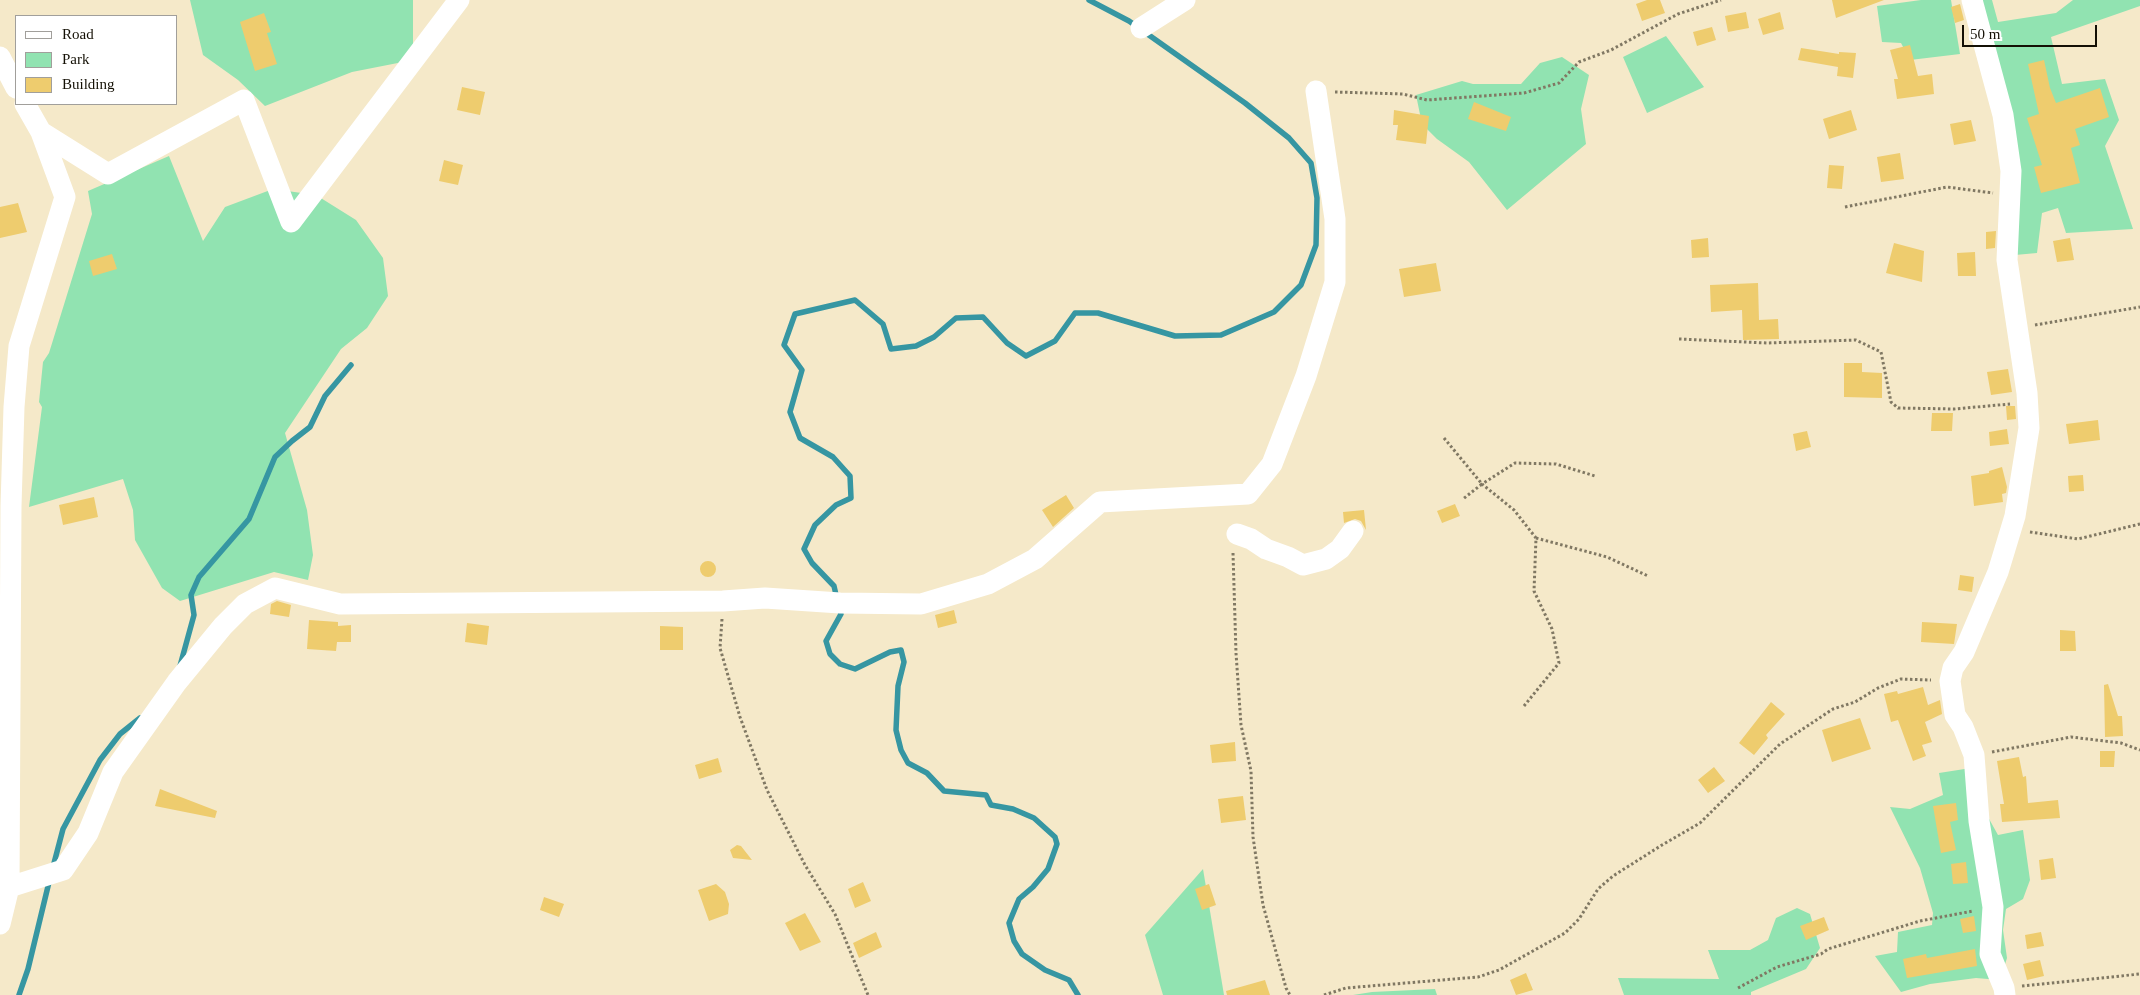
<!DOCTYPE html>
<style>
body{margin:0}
#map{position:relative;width:2140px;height:995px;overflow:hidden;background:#f5e9c9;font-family:Georgia,serif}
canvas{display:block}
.legend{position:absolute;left:15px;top:15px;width:162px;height:90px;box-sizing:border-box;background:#fff;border:1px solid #a19f9b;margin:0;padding:6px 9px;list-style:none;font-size:15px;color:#141005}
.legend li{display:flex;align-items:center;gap:10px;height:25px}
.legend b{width:25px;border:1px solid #a19f9b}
.scale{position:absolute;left:1962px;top:25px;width:135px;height:22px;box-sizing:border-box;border:2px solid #141005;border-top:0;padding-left:6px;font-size:15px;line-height:18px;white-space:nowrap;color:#141005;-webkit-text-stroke:4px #fff;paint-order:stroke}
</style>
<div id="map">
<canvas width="2140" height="995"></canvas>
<ul class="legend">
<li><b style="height:6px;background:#fff"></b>Road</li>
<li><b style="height:14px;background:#91e3b1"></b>Park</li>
<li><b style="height:14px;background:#eecc6e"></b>Building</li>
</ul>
<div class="scale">50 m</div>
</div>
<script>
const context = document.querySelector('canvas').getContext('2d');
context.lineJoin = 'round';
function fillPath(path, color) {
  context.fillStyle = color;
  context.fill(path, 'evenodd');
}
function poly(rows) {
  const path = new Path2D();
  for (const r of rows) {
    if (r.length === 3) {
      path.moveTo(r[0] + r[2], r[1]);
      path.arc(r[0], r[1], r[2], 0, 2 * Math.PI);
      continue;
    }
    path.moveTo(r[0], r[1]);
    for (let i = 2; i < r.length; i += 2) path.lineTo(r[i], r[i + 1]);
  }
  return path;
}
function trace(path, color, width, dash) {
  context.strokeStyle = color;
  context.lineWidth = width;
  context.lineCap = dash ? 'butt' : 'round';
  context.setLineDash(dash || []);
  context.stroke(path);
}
fillPath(poly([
 [190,0,413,0,413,60,352,72,265,106,238,80,203,55],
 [1921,0,1951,0,1960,54,1910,60,1901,43,1882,42,1877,6],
 [1971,0,1992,0,1998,22,2056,13,2073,0,2140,0,2140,6,2051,37,2062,84,2105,79,2119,120,2105,146,2133,229,2066,233,2058,208,2042,213,2037,253,2015,255,2015,211],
 [1666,36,1704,87,1647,113,1623,57],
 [1562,57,1589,75,1581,109,1586,144,1507,210,1469,162,1437,139,1422,124,1416,95,1462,81,1473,84,1521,84,1540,63],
 [169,156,203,241,225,207,273,189,316,195,356,220,383,258,388,296,367,328,341,349,285,433,307,510,313,555,308,580,274,572,180,601,162,588,135,540,133,510,123,479,29,507,42,407,39,402,43,362,49,353,92,214,88,191],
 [1971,768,1983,808,1998,835,2023,830,2030,880,2023,899,2006,909,2003,930,2007,958,2000,980,1976,978,1930,984,1901,992,1875,956,1897,952,1898,932,1932,925,1933,913,1920,868,1890,807,1910,809,1943,795,1939,773],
 [1203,869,1224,995,1163,995,1145,935],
 [1797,908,1810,914,1820,948,1806,969,1751,992,1751,995,1624,995,1618,978,1719,979,1708,950,1750,950,1768,940,1776,918],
 [1435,989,1437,995,1353,995,1372,992]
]), '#91e3b1');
trace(poly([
 [837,599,834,586,812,563,804,549,815,525,836,505,851,498,850,476,833,457,800,438,790,412,802,370,784,345,795,314,855,300,883,324,891,349,916,346,934,337,956,318,983,317,1007,343,1026,356,1055,341,1075,313,1098,313,1175,336,1221,335,1274,312,1301,285,1316,245,1317,198,1311,163,1289,138,1245,103,1129,21,1089,0],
 [839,608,841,614,826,641,830,654,840,664,855,669,890,652,901,650,904,662,898,686,896,730,901,750,908,763,927,773,944,791,986,795,991,805,1013,809,1034,818,1055,837,1057,844,1048,869,1033,887,1019,899,1009,923,1014,941,1022,954,1045,970,1069,980,1078,995],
 [180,666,194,615,191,595,199,577,249,519,275,457,292,441,310,427,325,396,351,365],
 [53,867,63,829,100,760,120,734,140,718],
 [19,995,28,969,50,878]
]), '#3696a2', 5.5);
fillPath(poly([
 [1647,0,1660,0,1665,13,1642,21,1636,4],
 [1832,0,1884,0,1836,18],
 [1960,4,1964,20,1955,23,1951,7],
 [1746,12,1749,28,1728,32,1725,16],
 [1780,12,1784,29,1763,35,1758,19],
 [264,13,271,32,267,33,277,64,255,71,240,22],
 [1712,27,1716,40,1697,46,1693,32],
 [1910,45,1918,76,1932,74,1934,94,1897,99,1894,79,1898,79,1890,50],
 [1801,48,1839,54,1839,52,1856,53,1853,78,1837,76,1838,67,1798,60],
 [2044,60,2050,88,2056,103,2100,88,2109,117,2075,129,2080,145,2071,148,2080,183,2041,193,2034,167,2042,165,2027,118,2039,114,2028,64],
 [462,87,485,92,480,115,457,110],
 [1474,102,1511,117,1506,131,1468,119],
 [1394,110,1429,116,1426,144,1396,140,1398,125,1393,125],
 [1851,110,1857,130,1829,139,1823,119],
 [1971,120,1976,141,1954,145,1950,124],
 [1900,153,1904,179,1881,182,1877,157],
 [444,160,463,165,458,185,439,181],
 [1829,165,1844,166,1842,189,1827,188],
 [18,203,27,232,0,238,0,207],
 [1996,231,1995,248,1986,249,1986,232],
 [1708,238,1709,257,1692,258,1691,240],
 [2070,238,2074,260,2057,262,2053,241],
 [1894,243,1924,251,1922,282,1886,273],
 [1975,252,1976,276,1958,276,1957,253],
 [112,254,117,269,93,276,89,261],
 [1436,263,1441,291,1404,297,1399,269],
 [1758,283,1759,320,1778,319,1779,339,1743,340,1742,310,1711,312,1710,285],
 [1844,363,1862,363,1862,372,1882,373,1882,398,1844,397],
 [2008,369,2012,392,1991,395,1987,372],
 [2006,406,2015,406,2016,419,2007,420],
 [1932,413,1953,413,1952,431,1931,431],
 [2098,420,2100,440,2069,444,2066,424],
 [2007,429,2009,444,1990,446,1989,432],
 [1807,431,1811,447,1796,451,1793,434],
 [2002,467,2007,487,2006,493,2002,494,2003,502,1974,506,1971,476,1989,473,1989,471],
 [2083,475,2084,491,2069,492,2068,476],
 [1066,495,1074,508,1053,527,1042,510],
 [94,497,98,517,63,525,59,505],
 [1455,504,1460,516,1442,523,1437,511],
 [1364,510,1366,530,1361,521,1355,519,1344,523,1343,512],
 [708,569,8],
 [1960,575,1974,577,1972,592,1958,590],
 [277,601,291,605,289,617,270,614,271,604],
 [954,610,957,623,938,628,935,615],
 [309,620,338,622,338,626,351,625,351,642,337,642,336,651,307,649],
 [1922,622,1957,624,1954,644,1921,642],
 [467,623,489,626,487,645,465,642],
 [660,626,683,627,683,650,660,650],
 [2060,630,2075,631,2076,651,2060,651],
 [2108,684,2118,716,2122,716,2123,736,2105,737,2104,685],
 [1923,687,1928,705,1940,700,1942,714,1925,722,1932,742,1922,745,1926,756,1913,761,1898,720,1891,722,1884,694,1897,691,1898,694],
 [1771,702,1785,714,1766,735,1768,738,1754,755,1739,743],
 [1860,718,1871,749,1832,762,1822,730],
 [1235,742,1236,761,1212,763,1210,745],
 [2100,751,2115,751,2114,767,2100,767],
 [2019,757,2023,777,2026,776,2028,803,2058,800,2060,818,2002,822,2000,804,2004,804,1997,761],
 [718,758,722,772,699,779,695,765],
 [1714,767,1725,781,1708,793,1698,780],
 [160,789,217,811,215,818,155,806],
 [1243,796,1246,820,1221,823,1218,799],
 [1956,803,1958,820,1950,822,1956,850,1941,853,1933,806],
 [737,845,741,846,752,860,733,858,730,850],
 [2053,858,2056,878,2041,880,2039,860],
 [1966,862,1968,883,1953,884,1951,864],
 [863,882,871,901,855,908,848,889],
 [716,884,725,892,729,904,728,914,709,921,698,890],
 [1209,884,1216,905,1202,910,1195,889],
 [544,897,564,904,559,917,540,910],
 [805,913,821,942,800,951,785,923],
 [1974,916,1976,931,1963,933,1960,919],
 [1824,917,1829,930,1806,940,1800,926],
 [876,932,882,947,859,958,853,943],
 [2041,932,2044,946,2027,949,2025,935],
 [1975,949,1977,966,1907,978,1903,959,1926,954,1927,958],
 [2040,960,2044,976,2027,980,2023,964],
 [1526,973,1533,990,1516,995,1510,980],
 [1265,980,1270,995,1227,995,1226,991]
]), '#eecc6e');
trace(poly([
 [1335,92,1403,94,1427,100,1524,93,1559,83,1579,62,1611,50,1678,14,1721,0],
 [1845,207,1947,187,1993,193],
 [2035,325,2140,307],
 [1679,339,1767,343,1856,340,1881,352,1891,402,1898,408,1954,409,2010,404],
 [1444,438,1482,484,1463,499],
 [2030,532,2078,539,2140,524],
 [1536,538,1607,557,1648,576],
 [1233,553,1236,653,1241,725,1251,771,1253,837,1263,905,1286,988,1290,995],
 [722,619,720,648,740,717,767,790,805,865,835,914,868,995],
 [1524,706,1559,663,1552,629,1534,591,1536,538,1514,510,1482,484,1515,463,1556,464,1595,476],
 [1992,752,2071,737,2121,743,2140,750],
 [2022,986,2140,974],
 [1738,988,1777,967,1821,954,1828,949,1920,921,1973,911],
 [1324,995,1346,988,1478,977,1499,970,1565,933,1579,919,1598,889,1613,876,1662,845,1700,823,1780,744,1833,709,1855,702,1878,688,1901,679,1931,680]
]), '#807863', 3, [2.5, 2.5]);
trace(poly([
 [1972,0,2003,115,2011,171,2007,260,2027,393,2029,428,2015,516,1998,572,1964,652,1953,668,1950,681,1955,715,1963,727,1974,755,1979,821,1993,907,1990,954,2004,988,2005,995],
 [1141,28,1185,0],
 [0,57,16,88],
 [41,132,108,174,244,100,291,222,459,0],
 [1237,534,1251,539,1266,549,1288,557,1303,565,1326,559,1340,549,1353,531],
 [0,890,63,870,88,833,113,772,177,682,223,626,245,604,275,588,340,604,723,601,765,598,840,603,921,604,988,584,1035,559,1100,502,1248,494,1272,464,1306,376,1335,282,1335,219,1316,91],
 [0,924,9,887,11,506,14,407,19,346,65,197,41,132,25,104]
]), '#fff', 21);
</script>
